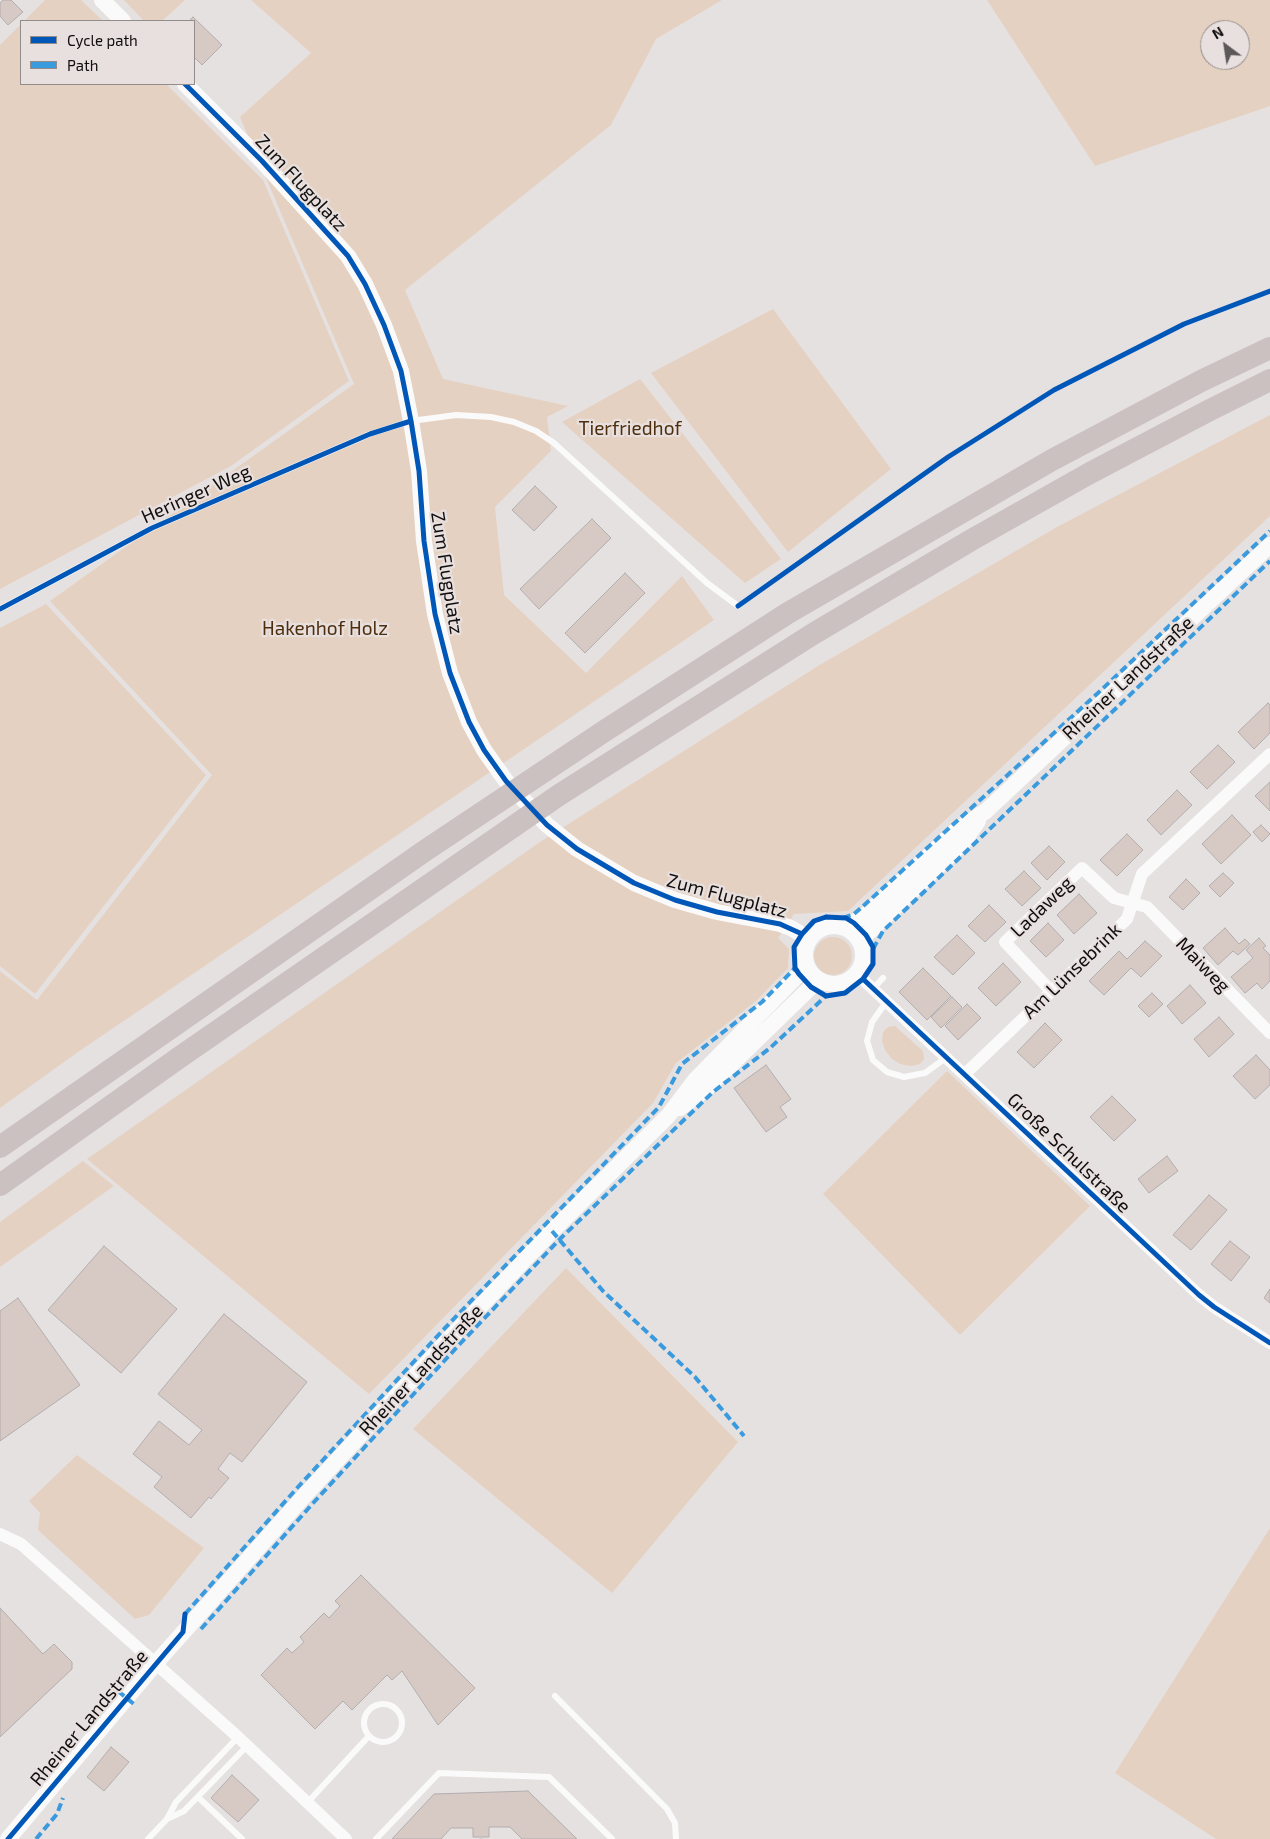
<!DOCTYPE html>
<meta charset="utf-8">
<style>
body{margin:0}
#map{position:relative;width:1270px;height:1839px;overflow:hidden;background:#e6e1e1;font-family:"Exo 2",sans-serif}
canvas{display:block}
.legend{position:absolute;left:20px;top:20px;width:175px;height:65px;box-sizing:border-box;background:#e8e0df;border:1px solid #928c8b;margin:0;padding:6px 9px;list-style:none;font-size:15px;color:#100e0d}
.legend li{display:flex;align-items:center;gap:10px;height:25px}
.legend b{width:25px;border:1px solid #928c8b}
.north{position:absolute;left:1200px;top:20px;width:50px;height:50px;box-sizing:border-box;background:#e8e0df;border:1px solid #928c8b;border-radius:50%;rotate:329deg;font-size:14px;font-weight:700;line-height:20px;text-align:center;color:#100e0d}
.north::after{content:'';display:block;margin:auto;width:18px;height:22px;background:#5b5857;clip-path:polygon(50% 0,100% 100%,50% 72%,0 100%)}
</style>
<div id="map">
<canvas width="1270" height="1839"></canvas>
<ul class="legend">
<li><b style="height:6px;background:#0057b8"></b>Cycle path</li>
<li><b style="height:6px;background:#3a9ade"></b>Path</li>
</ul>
<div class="north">N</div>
</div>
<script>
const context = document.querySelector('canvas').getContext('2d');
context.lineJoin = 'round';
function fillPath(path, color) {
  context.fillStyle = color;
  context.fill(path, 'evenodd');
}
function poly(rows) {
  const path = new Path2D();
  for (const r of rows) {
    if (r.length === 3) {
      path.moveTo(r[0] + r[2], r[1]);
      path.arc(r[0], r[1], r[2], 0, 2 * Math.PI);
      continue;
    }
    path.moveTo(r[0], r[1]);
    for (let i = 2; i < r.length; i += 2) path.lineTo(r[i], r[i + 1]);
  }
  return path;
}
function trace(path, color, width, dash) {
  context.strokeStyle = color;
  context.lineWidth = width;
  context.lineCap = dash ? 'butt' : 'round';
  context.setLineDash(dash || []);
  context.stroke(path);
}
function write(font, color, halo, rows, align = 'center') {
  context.font = font + ' "Exo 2",sans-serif';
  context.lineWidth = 4.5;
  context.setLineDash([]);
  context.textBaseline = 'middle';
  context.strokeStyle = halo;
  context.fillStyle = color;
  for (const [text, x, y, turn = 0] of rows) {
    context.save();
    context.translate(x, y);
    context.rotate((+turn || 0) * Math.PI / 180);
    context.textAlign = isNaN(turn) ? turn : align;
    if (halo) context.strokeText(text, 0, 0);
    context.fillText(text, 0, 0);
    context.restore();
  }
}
fillPath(poly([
 [45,0,81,0,103,21,24,21],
 [124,0,185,0,162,21,144,21],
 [251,0,722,0,656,39,611,125,405,290,443,379,568,406,547,417,551,451,495,507,504,595,586,673,682,576,714,620,78,1052,0,1108,0,971,37,1000,212,775,50,601,354,384,240,117,311,53],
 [987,0,1270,0,1270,106,1095,166],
 [1210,30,1240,30,1240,60,1210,60],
 [21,24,21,84,166,84,263,180,349,381,231,466,0,589,0,45],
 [773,309,891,469,788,552,651,373],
 [640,379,781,559,745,583,562,422],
 [1270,415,1270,516,848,911,794,914,778,938,789,949,788,968,756,1001,676,1063,653,1103,369,1394,87,1159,540,842,818,666,1057,527],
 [46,604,206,775,35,994,0,966,0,628],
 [833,956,19],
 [888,1027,895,1026,923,1051,924,1059,920,1064,911,1066,900,1064,892,1059,885,1050,882,1041,883,1032],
 [947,1071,1090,1206,960,1335,823,1194],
 [83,1161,114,1186,0,1267,0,1222],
 [566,1268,738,1442,612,1593,413,1429],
 [77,1455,204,1548,149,1615,135,1619,38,1530,40,1513,29,1501],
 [1270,1528,1270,1839,1216,1839,1115,1773]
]), '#e5d1c1');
const building = poly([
 [3,0,11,0,23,12,8,25,0,16,0,3,3,0],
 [193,17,222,45,202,65,194,57,194,21,189,21,193,17],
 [535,486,557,507,534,531,512,510,535,486],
 [592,519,611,538,539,609,520,589,592,519],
 [625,573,645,593,585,653,565,633,625,573],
 [1268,703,1270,705,1270,733,1254,749,1238,732,1268,703],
 [1218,745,1235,762,1207,789,1190,772,1218,745],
 [1270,782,1270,811,1255,796,1270,782],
 [1177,790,1192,805,1161,835,1147,820,1177,790],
 [1232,815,1251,835,1221,864,1202,844,1232,815],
 [1261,825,1270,834,1262,842,1253,832,1261,825],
 [1127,834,1143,850,1117,876,1100,860,1127,834],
 [1049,846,1065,862,1047,880,1031,863,1049,846],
 [1024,871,1041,888,1022,906,1005,889,1024,871],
 [1223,873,1234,883,1220,897,1209,886,1223,873],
 [1186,879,1200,893,1183,910,1169,897,1186,879],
 [1079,894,1097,913,1074,934,1057,915,1079,894],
 [989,905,1006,922,985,942,968,926,989,905],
 [1048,923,1064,940,1046,957,1030,941,1048,923],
 [1225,928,1239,944,1245,939,1250,944,1238,955,1233,951,1218,965,1203,948,1225,928],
 [957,935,975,953,953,975,934,957,957,935],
 [1259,938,1266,946,1263,948,1270,955,1270,981,1262,989,1257,983,1245,993,1231,977,1253,958,1246,950,1259,938],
 [1145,941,1162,956,1141,977,1131,968,1104,995,1089,981,1119,951,1127,959,1145,941],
 [1003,963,1021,982,996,1006,978,988,1003,963],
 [923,968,951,996,927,1020,899,992,923,968],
 [1190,985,1206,1003,1182,1024,1167,1006,1190,985],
 [1152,993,1163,1004,1149,1017,1138,1006,1152,993],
 [952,997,962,1007,941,1028,931,1017,952,997],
 [967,1004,981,1018,958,1040,945,1026,967,1004],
 [1219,1017,1234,1034,1209,1057,1194,1039,1219,1017],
 [1045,1023,1062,1040,1034,1068,1017,1052,1045,1023],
 [1256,1055,1270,1070,1270,1085,1255,1099,1233,1076,1256,1055],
 [766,1065,791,1099,780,1107,787,1117,766,1132,734,1088,766,1065],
 [1112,1096,1136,1120,1114,1141,1090,1117,1112,1096],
 [1167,1156,1178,1171,1149,1193,1138,1179,1167,1156],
 [1209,1195,1227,1210,1191,1250,1173,1235,1209,1195],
 [1230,1241,1250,1257,1231,1281,1211,1264,1230,1241],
 [104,1246,177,1309,121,1373,48,1310,104,1246],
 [1270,1289,1270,1303,1264,1298,1270,1289],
 [18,1298,80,1385,0,1441,0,1311,18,1298],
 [224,1314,307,1382,242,1462,230,1453,218,1469,229,1478,211,1499,209,1497,191,1518,154,1487,162,1477,133,1454,159,1421,189,1445,202,1430,158,1394,224,1314],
 [361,1575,475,1688,438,1725,402,1671,392,1680,387,1675,352,1710,343,1701,315,1729,261,1675,287,1648,292,1653,304,1642,300,1637,324,1613,329,1618,340,1606,335,1601,361,1575],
 [0,1608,43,1654,54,1644,72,1662,72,1669,0,1737,0,1608],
 [111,1747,129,1762,104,1791,87,1777,111,1747],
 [232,1775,259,1800,238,1822,211,1798,232,1775],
 [528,1791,577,1839,522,1839,510,1827,489,1827,489,1837,473,1837,473,1828,451,1828,441,1839,392,1839,434,1794,528,1791]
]);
fillPath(building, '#d7c9c4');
trace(building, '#b2aeae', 1);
trace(poly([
 [481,1839,481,1837]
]), '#cccbcb', 3, [4, 4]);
trace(poly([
 [0,609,152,528,370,434,411,421,456,415,491,417,514,422,536,431,554,443,707,583,738,606],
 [873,989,883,978],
 [887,1001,872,1022,867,1041,873,1060,887,1072,904,1077,925,1073,947,1057],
 [555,1696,667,1809,675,1823,676,1839],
 [383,1723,19],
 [198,1797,242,1839],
 [307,1803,369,1736],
 [167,1819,184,1811,247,1746],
 [148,1839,167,1819,176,1802,238,1737],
 [376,1839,439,1773,549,1777,612,1839]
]), '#fbfafa', 6);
trace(poly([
 [857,974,1199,1295,1214,1307,1270,1343],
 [1051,991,1005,942,1082,868,1114,898,1147,907,1270,1033],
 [965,1074,1127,919,1142,874,1270,754],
 [0,1534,21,1544,118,1630,238,1737,346,1839]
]), '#fbfafa', 12);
trace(poly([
 [102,0,123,21],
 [185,84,262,161,348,256,365,284,384,325,401,371,411,421,419,471,424,541,435,614,450,673,469,722,484,750,506,781,547,825,577,849,634,883,675,900,717,912,780,924,791,928,809,939],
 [834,955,29],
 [845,928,867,914,953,833,986,811,1270,545],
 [861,944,866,935,963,843,978,821],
 [680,1108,705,1090,811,987,820,982],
 [8,1839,156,1663,305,1495,451,1337,552,1231,668,1116,695,1080,799,974,805,963]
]), '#fbfafa', 16);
trace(poly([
 [0,1147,426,850,606,730,788,613,1052,460,1201,381,1270,348],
 [0,1185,180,1057,559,795,813,634,973,539,1090,473,1208,411,1270,380]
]), '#ccc1c1', 22);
trace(poly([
 [843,918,854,914,861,908,1098,693,1270,531],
 [873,949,883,931,1270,561],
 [552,1231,603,1291,695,1377,744,1436],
 [185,1614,298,1487,444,1329,659,1107,682,1064,762,1002,795,968,795,964],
 [201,1629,315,1501,457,1347,560,1239,713,1092,770,1048,826,996,831,995],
 [118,1691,135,1705],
 [36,1839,57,1814,63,1798]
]), '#3a9ade', 4, [8, 4]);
trace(poly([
 [185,84,262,161,348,256,365,284,384,325,401,371,411,421,419,471,424,541,435,614,450,673,469,722,484,750,506,781,547,825,577,849,634,883,675,900,717,912,780,924,802,934],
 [738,606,948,457,1054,390,1184,324,1270,291],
 [0,609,152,528,370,434,411,421],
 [826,917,846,918,854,923,866,935,873,947,873,964,863,979,845,993,826,996,811,987,799,974,795,968,794,947,802,934,814,921,826,917],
 [863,979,1199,1295,1214,1307,1270,1343],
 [8,1839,183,1632,185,1614]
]), '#0057b8', 5);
write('19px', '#100e0d', '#e8e0df', [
 ["Zum Flugplatz",301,183,47],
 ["Heringer Weg",196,494,-24],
 ["Zum Flugplatz",447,573,81],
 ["Rheiner Landstraße",1128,678,-43],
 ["Zum Flugplatz",727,896,15],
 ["Ladaweg",1042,907,-44],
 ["Maiweg",1203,965,46],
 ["Am Lünsebrink",1072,971,-44],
 ["Große Schulstraße",1069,1153,44],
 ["Rheiner Landstraße",421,1370,-47],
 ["Rheiner Landstraße",89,1718,-50]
]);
write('19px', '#4e2e0c', '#e8e0df', [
 ["Tierfriedhof",630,429],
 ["Hakenhof Holz",325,629]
]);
</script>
